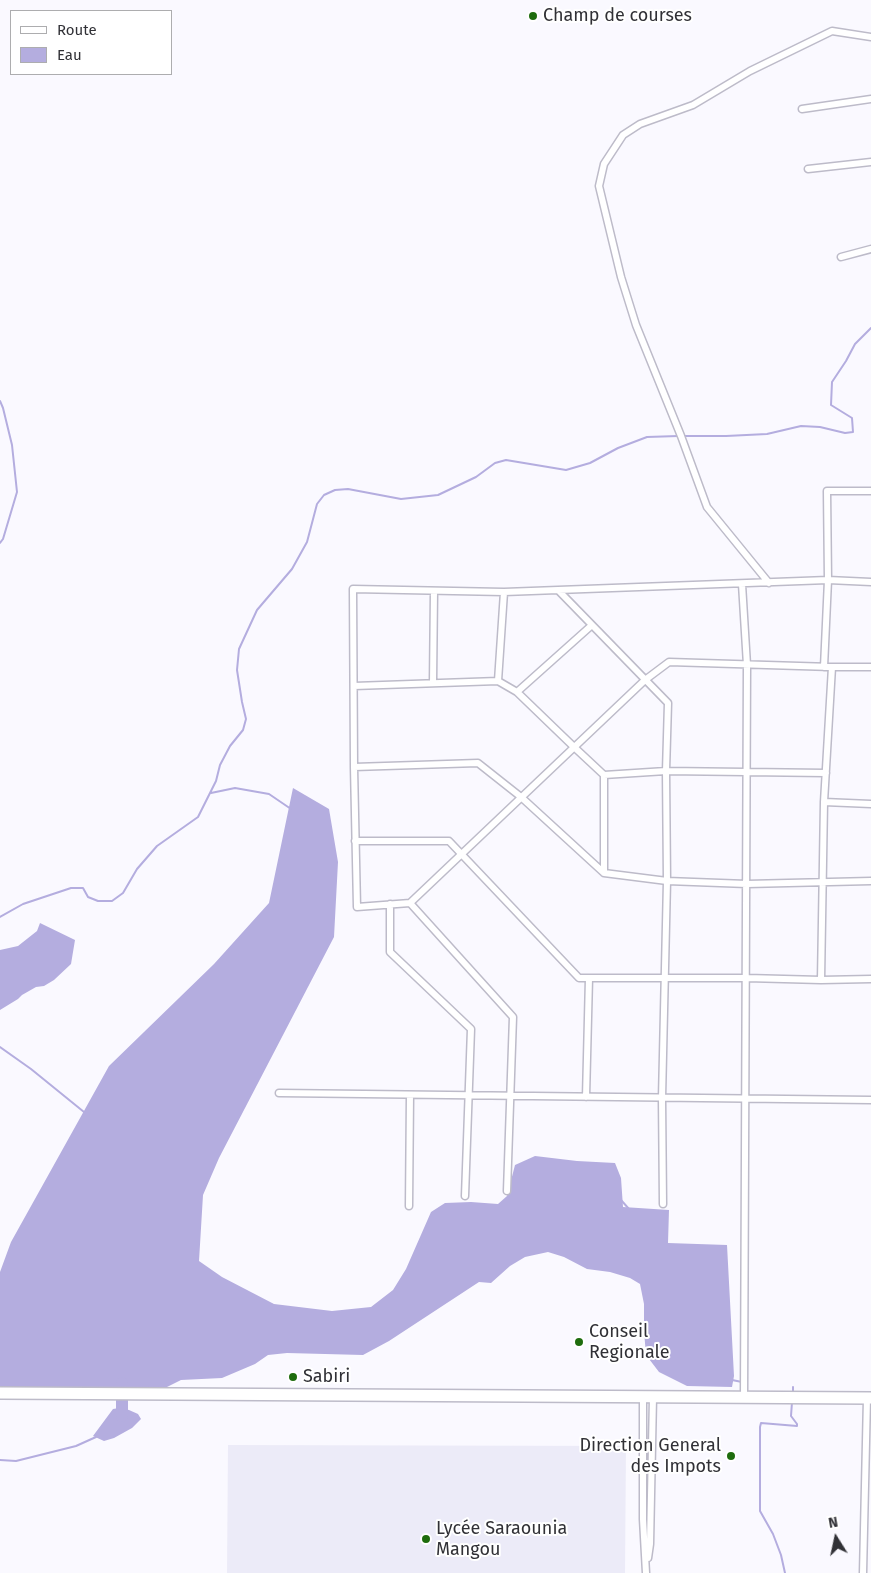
<!DOCTYPE html>
<meta charset="utf-8">
<style>
body{margin:0}
#map{position:relative;width:871px;height:1573px;overflow:hidden;background:#faf9ff;font-family:"Fira Sans",sans-serif}
canvas{display:block}
.legend{position:absolute;left:10px;top:10px;width:162px;height:65px;box-sizing:border-box;background:#fff;border:1px solid #adadaf;margin:0;padding:6px 9px;list-style:none;font-size:15px;color:#313136}
.legend li{display:flex;align-items:center;gap:10px;height:25px}
.legend b{width:25px;border:1px solid #adadaf}
.north{position:absolute;left:811px;top:1513px;width:50px;height:50px;-webkit-text-stroke:4px #fff;paint-order:stroke;rotate:350deg;font-size:14px;font-weight:700;line-height:20px;text-align:center;color:#313136}
.north::after{content:'';display:block;margin:auto;width:18px;height:22px;background:#313136;clip-path:polygon(50% 0,100% 100%,50% 72%,0 100%)}
</style>
<div id="map">
<canvas width="871" height="1573"></canvas>
<ul class="legend">
<li><b style="height:6px;background:#fff"></b>Route</li>
<li><b style="height:14px;background:#b4addf"></b>Eau</li>
</ul>
<div class="north">N</div>
</div>
<script>
const context = document.querySelector('canvas').getContext('2d');
context.lineJoin = 'round';
function fillPath(path, color) {
  context.fillStyle = color;
  context.fill(path, 'evenodd');
}
function poly(rows) {
  const path = new Path2D();
  for (const r of rows) {
    path.moveTo(r[0], r[1]);
    for (let i = 2; i < r.length; i += 2) path.lineTo(r[i], r[i + 1]);
  }
  return path;
}
function trace(path, color, width, dash) {
  context.strokeStyle = color;
  context.lineWidth = width;
  context.lineCap = dash ? 'butt' : 'round';
  context.setLineDash(dash || []);
  context.stroke(path);
}
function write(font, color, halo, rows, align = 'center') {
  context.font = font + ' "Fira Sans",sans-serif';
  context.lineWidth = 4;
  context.setLineDash([]);
  context.textBaseline = 'middle';
  context.strokeStyle = halo;
  context.fillStyle = color;
  for (const [text, x, y, turn = 0] of rows) {
    context.save();
    context.translate(x, y);
    context.rotate((+turn || 0) * Math.PI / 180);
    context.textAlign = isNaN(turn) ? turn : align;
    if (halo) context.strokeText(text, 0, 0);
    context.fillText(text, 0, 0);
    context.restore();
  }
}
fillPath(poly([
 [228,1445,626,1446,625,1573,227,1573]
]), '#ecebf8');
fillPath(poly([
 [293,788,329,809,338,862,334,937,219,1158,203,1195,199,1261,222,1277,274,1304,332,1311,371,1307,393,1290,406,1269,431,1212,445,1203,471,1202,498,1204,507,1196,515,1165,535,1156,577,1161,615,1163,621,1178,623,1207,669,1210,668,1243,727,1245,734,1376,732,1387,687,1386,659,1372,646,1355,644,1331,644,1304,640,1284,630,1278,610,1272,587,1269,564,1257,548,1252,525,1257,510,1266,491,1283,479,1282,389,1341,363,1355,287,1353,268,1355,255,1364,222,1378,181,1380,167,1387,137,1390,0,1388,0,1272,11,1242,109,1066,214,964,269,903],
 [40,923,75,940,71,964,54,980,44,986,36,987,22,995,18,999,0,1010,0,950,18,946,37,931],
 [119,1408,129,1410,138,1414,141,1419,132,1428,114,1438,104,1441,93,1436,113,1409]
]), '#b4addf');
trace(poly([
 [0,401,3,408,12,445,17,492,3,539,0,543],
 [683,436,726,436,767,434,801,426,820,427,845,433,853,432,852,418,831,405,832,382,846,361,855,344,871,328],
 [211,793,235,788,269,794,291,809],
 [0,917,23,904,71,888,83,888,88,897,98,901,112,901,123,893,137,869,157,846,198,817,216,781,220,765,230,746,243,730,246,719,242,702,237,670,239,649,257,610,292,569,307,542,317,504,324,495,335,490,348,489,401,499,438,495,476,477,495,463,506,460,566,470,590,463,618,448,647,437,678,436],
 [0,1047,31,1069,84,1112],
 [621,1200,629,1209],
 [732,1380,742,1382],
 [793,1392,793,1387],
 [0,1460,16,1461,76,1446,96,1437],
 [785,1573,781,1555,773,1534,760,1511,760,1427,761,1423,797,1426,797,1424,791,1416,792,1402]
]), '#b4addf', 2);
trace(poly([
 [122,1416,122,1383]
]), '#b4addf', 12);
const street = poly([
 [802,109,871,99],
 [808,169,871,162],
 [841,257,871,249],
 [769,583,707,507,681,436,636,325,621,277,599,186,604,164,623,135,640,124,693,105,750,71,832,31,871,37],
 [742,584,747,665,744,1398],
 [558,590,504,592,353,589,354,767,478,763,521,797,604,873,667,881,747,884,871,881],
 [824,667,828,580,827,491,871,491],
 [832,667,871,667],
 [498,681,504,592],
 [433,683,434,591],
 [354,686,498,681,517,692,574,747,604,775,666,771,826,773],
 [517,692,592,625],
 [354,767,357,907,410,903,645,680,669,662,832,667,824,802,821,980],
 [824,802,871,804],
 [355,841,449,841,579,978,747,978,821,980,871,979],
 [604,873,604,775],
 [410,903,513,1017,507,1191],
 [390,904,390,952,471,1029,465,1196],
 [279,1093,871,1100],
 [586,1097,589,978],
 [663,1204,662,1098,667,881,666,771,668,703,558,590,828,580,871,582],
 [409,1206,410,1095],
 [643,1397,643,1519,646,1573],
 [648,1558,650,1544,653,1397],
 [863,1573,867,1398]
]);
const highway = poly([
 [0,1393,871,1398]
]);
trace(street, '#bdbbc9', 9);
trace(highway, '#bdbbc9', 14);
trace(street, '#fff', 6);
trace(highway, '#fff', 11);
for (const [x, y, r, color] of [
 [533,16,5,"#1e6c0d"],
 [579,1342,5,"#1e6c0d"],
 [293,1377,5,"#1e6c0d"],
 [731,1456,5,"#1e6c0d"],
 [426,1539,5,"#1e6c0d"]
]) {
  const dot = new Path2D();
  dot.arc(x, y, r, 0, 2 * Math.PI);
  context.fillStyle = color;
  context.fill(dot);
  trace(dot, '#fff', 2);
}
write('18px', '#313136', '#fff', [
 ["Champ de courses",543,16],
 ["Conseil",589,1332],
 ["Regionale",589,1353],
 ["Sabiri",303,1377],
 ["Direction General",721,1446,"right"],
 ["des Impots",721,1467,"right"],
 ["Lycée Saraounia",436,1529],
 ["Mangou",436,1550]
], 'left');
</script>
